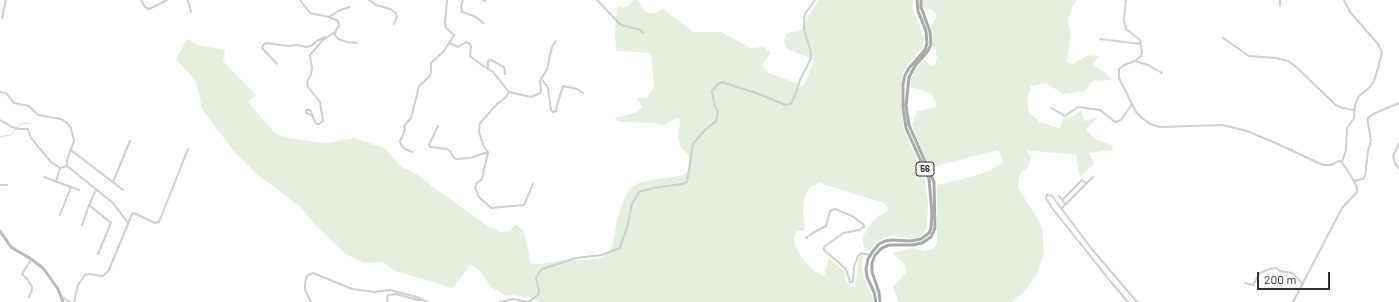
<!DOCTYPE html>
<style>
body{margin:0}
#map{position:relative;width:1399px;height:302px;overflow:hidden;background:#fff;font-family:Barlow,sans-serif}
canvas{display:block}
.scale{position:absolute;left:1257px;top:272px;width:73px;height:18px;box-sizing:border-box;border:2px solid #313131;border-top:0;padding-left:5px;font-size:12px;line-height:14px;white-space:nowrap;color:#313131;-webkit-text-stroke:3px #fff;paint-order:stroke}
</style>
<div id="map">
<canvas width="1399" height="302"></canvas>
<div class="scale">200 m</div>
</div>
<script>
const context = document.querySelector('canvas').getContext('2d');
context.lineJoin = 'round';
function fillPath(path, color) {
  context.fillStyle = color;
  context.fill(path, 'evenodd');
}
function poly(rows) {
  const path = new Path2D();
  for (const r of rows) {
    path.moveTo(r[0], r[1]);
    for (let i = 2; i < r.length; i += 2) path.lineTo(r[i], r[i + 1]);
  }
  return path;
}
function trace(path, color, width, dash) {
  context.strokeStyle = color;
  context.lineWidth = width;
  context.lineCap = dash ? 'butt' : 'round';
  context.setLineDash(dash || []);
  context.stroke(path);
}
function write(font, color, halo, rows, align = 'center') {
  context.font = font + ' Barlow,sans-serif';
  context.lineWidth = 4;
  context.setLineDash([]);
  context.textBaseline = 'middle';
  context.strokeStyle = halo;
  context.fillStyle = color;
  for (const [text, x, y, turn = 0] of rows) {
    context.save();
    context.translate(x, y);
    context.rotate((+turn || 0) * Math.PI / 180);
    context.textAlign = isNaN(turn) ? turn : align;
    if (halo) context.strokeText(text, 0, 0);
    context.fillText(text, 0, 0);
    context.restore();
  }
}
fillPath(poly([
 [633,0,638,0,645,12,654,14,663,9,693,32,721,32,751,48,764,47,771,52,762,65,769,73,804,86,814,60,788,49,784,42,787,33,800,31,804,27,807,18,819,0,913,0,913,9,924,37,924,42,923,47,906,67,902,76,901,86,901,109,904,129,923,174,925,181,928,204,927,228,920,237,910,238,893,236,886,237,877,242,870,250,865,250,863,244,863,236,871,223,877,217,887,212,888,208,884,203,819,183,810,187,804,198,803,210,805,229,803,231,797,231,794,237,795,246,802,258,813,270,824,276,829,258,845,272,846,280,848,284,852,287,856,285,858,261,861,255,864,254,861,263,864,278,872,296,873,302,539,302,532,298,512,295,506,296,491,287,479,270,470,265,453,288,395,271,383,262,364,263,346,254,316,226,301,207,254,172,233,150,202,109,196,81,176,59,187,39,198,45,225,50,223,61,256,95,248,102,274,132,287,138,326,143,354,138,384,148,401,167,413,172,487,226,500,232,509,231,516,224,524,232,531,264,541,264,562,260,584,260,603,258,612,247,617,221,623,201,630,188,641,182,683,175,690,170,689,156,681,148,678,138,680,119,676,118,664,125,652,123,621,122,614,118,636,113,643,107,636,98,647,98,654,87,651,53,616,51,615,32,617,6,627,7],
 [923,0,1077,0,1072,7,1068,21,1071,34,1067,62,1072,64,1089,55,1099,56,1092,65,1106,73,1112,80,1093,81,1085,91,1063,94,1046,83,1031,86,1027,99,1029,113,1040,122,1060,129,1063,118,1074,116,1081,110,1084,121,1097,118,1086,130,1095,139,1112,145,1113,150,1089,153,1094,163,1080,177,1076,155,1026,150,1031,157,1030,162,1027,168,1021,172,1019,179,1018,188,1042,226,1044,253,1037,274,1024,292,1011,302,899,302,893,287,907,271,904,264,893,253,913,248,924,251,933,249,937,244,937,185,971,177,989,171,1004,162,998,150,929,168,912,125,917,111,936,107,936,102,931,93,911,87,911,80,914,72,925,60,931,66,935,65,937,57,936,52,933,46,933,39,931,26,937,17,933,10,923,8]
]), '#e6eedf');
trace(poly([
 [0,137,10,135,21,124,25,123,31,124]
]), '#cbdeee', 1);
trace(poly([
 [141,0,145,7,149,9,167,0],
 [187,0,188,0,191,12],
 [300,0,310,13,329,17,338,21,339,26,336,30,335,35,338,39,347,42,357,43],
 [369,0,376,5,390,9,396,13,397,17,394,24],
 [463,0,461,6,462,12,474,16,484,23],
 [483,0,485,1],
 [597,0,621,25,641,30,643,33],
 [1126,0,1124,20,1126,29,1140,40,1142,52,1141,56,1135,61],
 [1280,0,1280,6],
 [329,17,340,10,350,7],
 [2,18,6,0],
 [1223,38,1249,56,1276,58,1288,61,1295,66,1336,105,1342,108,1354,110],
 [1100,39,1141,44],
 [449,43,458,47,466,42,470,44,471,47,470,56,482,65,493,72,509,92,506,97,498,103,480,123,479,132,484,147,488,152,482,179,476,184,475,188,479,197,491,208,524,205,533,184],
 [277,64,262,48,264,44,267,43,289,46,297,45,306,47,311,46,317,41,325,37],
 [488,69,488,61,491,60,504,67,505,74],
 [1162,73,1148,65,1135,61,1124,65,1119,69,1119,78,1136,112,1141,117,1150,124,1160,127,1222,125,1231,127,1247,131,1278,144,1323,165,1331,165,1339,161,1342,162],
 [541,78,548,88,551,110,553,112,556,111,557,105,563,86,577,89,583,93],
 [0,92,6,93,14,103,29,106,38,115,61,119,66,122,71,128,74,141,67,160,67,166,113,203,128,223],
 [509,92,531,97,540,93,541,91,540,81,547,69,552,47,556,41],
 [1051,108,1065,116,1078,107,1100,110,1115,122,1121,120,1132,104],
 [312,115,306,113,306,110,310,110,315,122,317,124,319,124,323,121,320,102,308,87,307,82,311,74,312,69,310,55,323,40,335,32],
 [0,120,12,127,19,129,28,129,31,138,51,162,60,168,67,166],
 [438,126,429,145,430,147,447,149,450,151,454,158,457,159,470,158,488,152],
 [1399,143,1393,156,1395,163,1399,169],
 [71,150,123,190],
 [412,152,405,149,401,145,400,141,405,130,404,126,411,118,419,86,430,76,431,73,431,63,444,51,454,35,446,28,445,24,447,0],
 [1342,162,1346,150,1347,128,1354,118,1355,105,1359,96,1370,87,1374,81,1378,68,1382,52,1378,44,1350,12,1344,0],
 [1342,162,1354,181],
 [44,177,79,190],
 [56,181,60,168],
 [113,182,130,141],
 [0,185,7,185],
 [1059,196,1065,204],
 [1062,200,1082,180,1086,183],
 [89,205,111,223,98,254],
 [1062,208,1093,177],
 [60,215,71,187],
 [82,225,89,205,96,190],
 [806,238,813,233,826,226,830,211,835,209,852,216,864,225,864,227,859,230,843,233,824,247,824,250,846,269,850,282,852,282,853,281,854,267,858,256,862,253,870,255],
 [1245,283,1253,285,1260,273,1269,269,1276,268,1280,271,1292,273,1303,284],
 [29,297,32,290,32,287,27,279,22,274,31,260],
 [62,297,70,302],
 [74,302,78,285,85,275,89,274,102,276,104,275,109,270,132,214,134,213,155,223,159,222,188,149],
 [311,302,305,290,305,284,306,278,308,275,313,273,352,289,375,292,390,290,417,297,427,302],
 [387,302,388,295,396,294,418,300,422,300],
 [500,302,513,299,528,302],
 [528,302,538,295,539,290,536,279,538,274,542,269,576,258,602,255,620,248,627,227,632,204,639,192,653,188,682,184,687,182,693,144,705,130,716,121,718,111,715,107,712,91,717,85,722,82,725,83,756,93,786,105,791,104,796,93,800,80,811,58,810,49,804,29,804,21,805,14,815,0],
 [1128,302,1111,282,1052,208,1046,198,1047,195,1052,196,1091,248,1137,302],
 [1293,302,1342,208,1357,192,1357,187,1354,181,1363,179,1365,176,1368,151,1371,140,1368,124,1368,118,1373,114,1399,103]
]), '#cecece', 2);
trace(poly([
 [0,231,11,247,31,259,43,268,58,289,63,302]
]), '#bbb', 3);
trace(poly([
 [876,302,874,292,867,277,866,269,868,259,873,251,879,244,885,241,892,240,910,241,921,239,929,233,931,228,932,213,929,179,906,128,903,108,903,84,905,75,909,68,925,50,927,43,926,31,918,11,917,0],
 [880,302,879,292,872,272,872,263,875,255,882,248,889,245,913,245,922,243,931,237,935,228,934,182,909,125,906,106,909,77,915,66,928,51,931,44,930,32,921,7,921,0]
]), '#a9a9a9', 3);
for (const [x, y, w] of [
 [925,169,18]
]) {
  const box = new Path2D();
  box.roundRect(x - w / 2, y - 7, w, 14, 3);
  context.fillStyle = '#fff';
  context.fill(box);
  trace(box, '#313131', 1);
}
write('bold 9px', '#313131', null, [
 ["56",925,169]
]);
</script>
